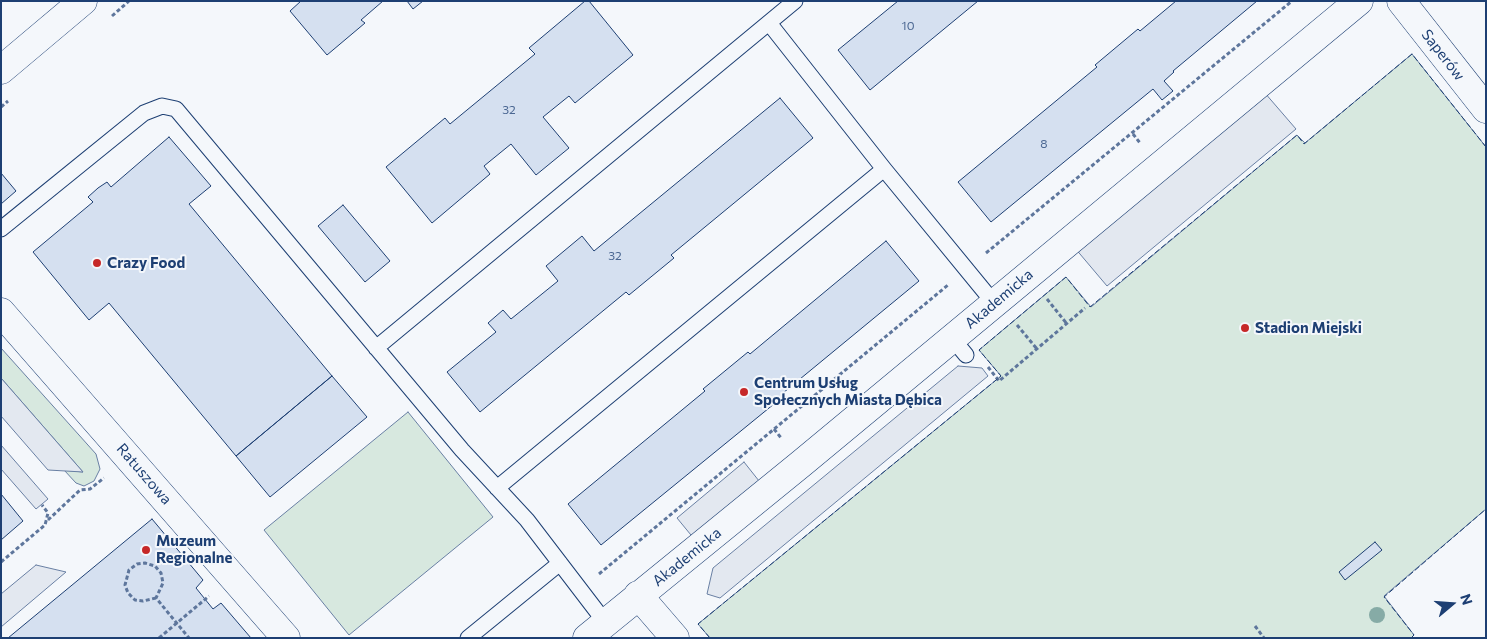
<!DOCTYPE html>
<meta charset="utf-8">
<style>
body{margin:0}
#map{position:relative;width:1487px;height:639px;overflow:hidden;background:#f4f7fb;font-family:Commissioner,sans-serif}
canvas{display:block}
.frame{position:absolute;inset:0;border:2px solid #1d3f73;pointer-events:none}
.north{position:absolute;left:1427px;top:579px;width:50px;height:50px;-webkit-text-stroke:4px #f4f7fb;paint-order:stroke;rotate:72deg;font-size:14px;font-weight:700;line-height:20px;text-align:center;color:#1d3f73}
.north::after{content:'';display:block;margin:auto;width:18px;height:22px;background:#1d3f73;clip-path:polygon(50% 0,100% 100%,50% 72%,0 100%)}
</style>
<div id="map">
<canvas width="1487" height="639"></canvas>
<div class="frame"></div>
<div class="north">N</div>
</div>
<script>
const context = document.querySelector('canvas').getContext('2d');
context.lineJoin = 'round';
function fillPath(path, color) {
  context.fillStyle = color;
  context.fill(path, 'evenodd');
}
function poly(rows) {
  const path = new Path2D();
  for (const r of rows) {
    path.moveTo(r[0], r[1]);
    for (let i = 2; i < r.length; i += 2) path.lineTo(r[i], r[i + 1]);
  }
  return path;
}
function trace(path, color, width, dash) {
  context.strokeStyle = color;
  context.lineWidth = width;
  context.lineCap = dash ? 'butt' : 'round';
  context.setLineDash(dash || []);
  context.stroke(path);
}
function write(font, color, halo, rows, align = 'center') {
  context.font = font + ' Commissioner,sans-serif';
  context.lineWidth = 4;
  context.setLineDash([]);
  context.textBaseline = 'middle';
  context.strokeStyle = halo;
  context.fillStyle = color;
  for (const [text, x, y, turn = 0] of rows) {
    context.save();
    context.translate(x, y);
    context.rotate((+turn || 0) * Math.PI / 180);
    context.textAlign = isNaN(turn) ? turn : align;
    if (halo) context.strokeText(text, 0, 0);
    context.fillText(text, 0, 0);
    context.restore();
  }
}
const green = poly([
 [1412,54,1486,147,1486,509,1384,596,1414,635,1411,638,710,638,698,624,1001,376,979,350,1066,277,1091,307,1297,135,1305,143,1412,54],
 [1,348,96,454,100,469,94,481,84,486,76,483,64,470,83,472,1,378,1,348],
 [408,412,493,517,349,635,264,530,408,412]
]);
fillPath(green, '#d7e8df');
trace(green, '#687fa3', 1);
const parking = poly([
 [1258,85,1296,129,1107,286,1069,241,1258,85],
 [958,366,982,368,988,376,720,598,707,594,713,568,958,366],
 [1,378,83,472,48,470,1,416,1,378],
 [1,445,48,499,36,509,1,469,1,445],
 [744,462,767,491,700,546,677,518,744,462],
 [36,565,66,572,1,627,1,594,36,565]
]);
fillPath(parking, '#e3e8f0');
trace(parking, '#687fa3', 1);
const building = poly([
 [301,1,383,1,361,20,365,23,327,55,290,11,301,1],
 [407,1,423,1,413,9,407,1],
 [585,1,589,1,633,55,575,103,569,96,543,117,569,148,536,175,511,144,484,166,490,174,432,223,386,167,445,118,450,124,535,54,529,48,585,1],
 [898,1,978,1,870,90,838,50,898,1],
 [1176,1,1257,1,1173,71,1174,72,1164,81,1173,91,1162,100,1153,89,991,222,958,182,1097,67,1095,65,1138,29,1140,31,1176,1],
 [780,98,813,138,671,255,674,258,629,295,626,292,480,412,447,372,496,332,488,323,503,310,511,319,558,281,546,266,582,236,594,251,780,98],
 [169,137,211,186,189,204,332,376,236,456,109,303,89,320,33,252,93,202,88,197,98,188,107,182,111,187,169,137],
 [1,173,16,191,1,204,1,173],
 [343,205,390,261,365,282,318,226,343,205],
 [886,241,919,281,783,393,785,395,601,545,568,504,705,391,703,389,748,352,750,354,886,241],
 [332,376,367,417,270,497,236,456,332,376],
 [1,494,23,521,1,540,1,494],
 [152,519,203,580,196,588,213,609,221,603,251,638,8,638,152,519],
 [1375,542,1382,550,1345,580,1339,572,1375,542]
]);
fillPath(building, '#d5e0f0');
trace(building, '#1d3f73', 1);
const lane = poly([
 [769,23,884,169,994,303],
 [1,229,144,113,162,106,176,109,462,450,527,520,605,622],
 [952,338,966,355],
 [376,348,795,1],
 [497,488,884,169],
 [468,638,560,563]
]);
const street = poly([
 [1401,1,1486,109],
 [1,312,286,638],
 [638,595,675,638],
 [587,638,802,463,1359,1]
]);
const secondary = poly([
 [1,70,83,1]
]);
trace(lane, '#1d3f73', 17);
trace(street, '#1d3f73', 29);
trace(secondary, '#1d3f73', 29);
trace(poly([
 [112,16,129,1],
 [1,107,8,101],
 [1133,134,1140,143],
 [986,253,1292,1],
 [1047,299,1067,324],
 [1017,325,1037,349],
 [988,367,999,381,1085,308],
 [774,429,782,439],
 [48,520,80,490,90,489,104,478],
 [1,562,45,525,48,513,42,505],
 [599,574,948,285],
 [156,598,143,601,135,600,128,593,125,585,129,570,137,564,145,563,155,566,161,573,163,583,156,598,189,638],
 [1255,626,1264,638],
 [159,638,209,596]
]), '#5e769c', 3, [4, 2.5]);
trace(lane, '#f4f7fb', 15);
trace(street, '#f4f7fb', 28);
trace(secondary, '#f4f7fb', 28);
trace(poly([
 [710,638,698,624,1001,376,979,350,1066,277,1090,307,1297,135,1304,144,1412,54,1486,147],
 [1411,638,1414,635,1384,597,1486,509]
]), '#1d3f73', 1, [6, 2.5]);
context.fillStyle = '#86aba6';
for (const [x, y] of [
 [1377,615]
]) {
  context.beginPath();
  context.arc(x, y, 8, 0, 2 * Math.PI);
  context.fill();
}
for (const [x, y, r, color] of [
 [97,263,5,"#c62828"],
 [1245,328,5,"#c62828"],
 [744,392,5,"#c62828"],
 [146,550,5,"#c62828"]
]) {
  const dot = new Path2D();
  dot.arc(x, y, r, 0, 2 * Math.PI);
  context.fillStyle = color;
  context.fill(dot);
  trace(dot, '#f4f7fb', 2);
}
write('12px', '#4b6792', null, [
 ["10",908,26],
 ["32",509,110],
 ["8",1044,144],
 ["32",615,256]
]);
write('15px', '#1d3f73', '#f4f7fb', [
 ["Saperów",1443,55,52],
 ["Akademicka",999,299,-40],
 ["Ratuszowa",144,474,49],
 ["Akademicka",687,557,-39]
]);
write('bold 15px', '#1d3f73', '#f4f7fb', [
 ["Crazy Food",107,263],
 ["Stadion Miejski",1255,328],
 ["Centrum Usług",754,383],
 ["Społecznych Miasta Dębica",754,400],
 ["Muzeum",156,541],
 ["Regionalne",156,558]
], 'left');
</script>
